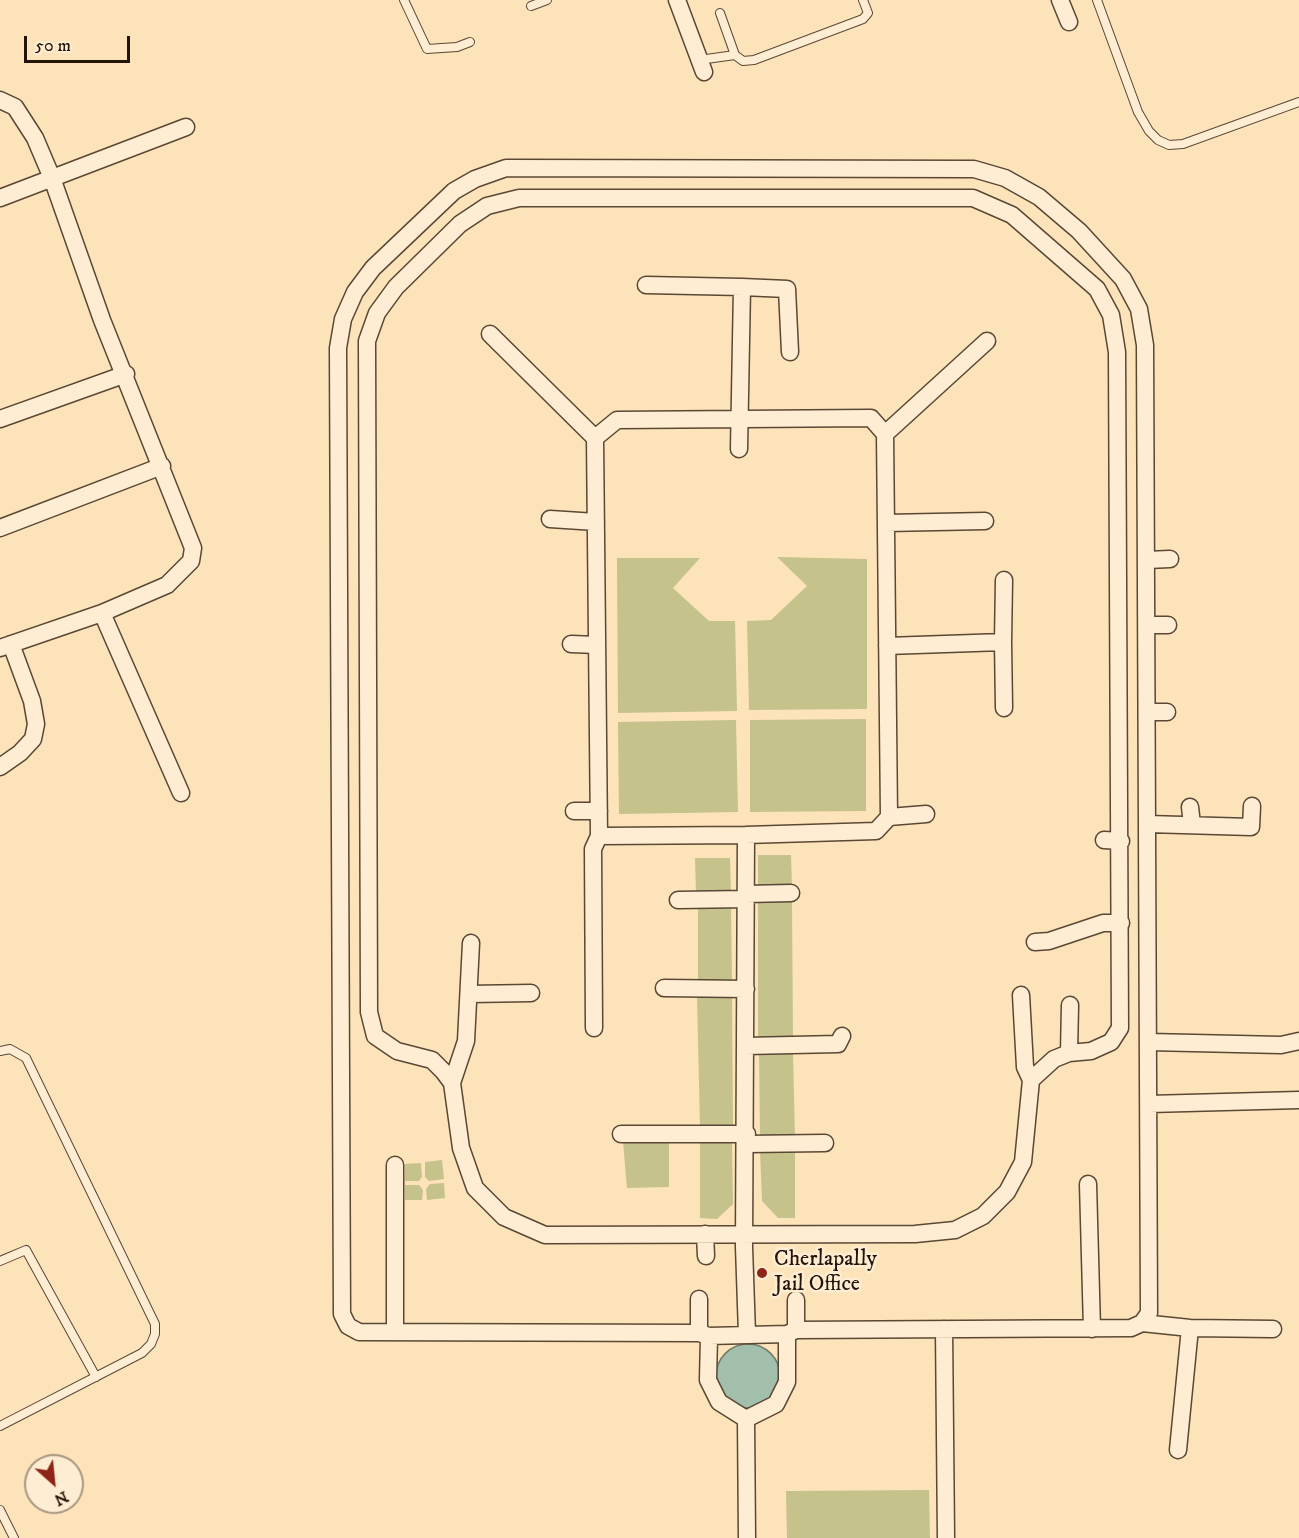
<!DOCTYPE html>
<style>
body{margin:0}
#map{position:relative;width:1299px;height:1538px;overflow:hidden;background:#fde3ba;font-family:"IM FELL DW Pica",serif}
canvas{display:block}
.north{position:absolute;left:24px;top:1454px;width:60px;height:60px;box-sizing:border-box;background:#feedd2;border:2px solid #a79681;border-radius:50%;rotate:153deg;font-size:16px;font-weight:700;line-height:24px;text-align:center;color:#241308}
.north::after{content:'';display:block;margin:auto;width:21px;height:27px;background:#8f2418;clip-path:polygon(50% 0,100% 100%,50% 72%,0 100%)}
.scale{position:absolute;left:24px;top:36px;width:106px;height:27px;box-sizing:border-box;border:3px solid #241308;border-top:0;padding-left:8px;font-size:18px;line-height:21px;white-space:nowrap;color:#241308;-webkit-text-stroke:4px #feedd2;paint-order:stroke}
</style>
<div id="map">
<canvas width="1299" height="1538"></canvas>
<div class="north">N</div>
<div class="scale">50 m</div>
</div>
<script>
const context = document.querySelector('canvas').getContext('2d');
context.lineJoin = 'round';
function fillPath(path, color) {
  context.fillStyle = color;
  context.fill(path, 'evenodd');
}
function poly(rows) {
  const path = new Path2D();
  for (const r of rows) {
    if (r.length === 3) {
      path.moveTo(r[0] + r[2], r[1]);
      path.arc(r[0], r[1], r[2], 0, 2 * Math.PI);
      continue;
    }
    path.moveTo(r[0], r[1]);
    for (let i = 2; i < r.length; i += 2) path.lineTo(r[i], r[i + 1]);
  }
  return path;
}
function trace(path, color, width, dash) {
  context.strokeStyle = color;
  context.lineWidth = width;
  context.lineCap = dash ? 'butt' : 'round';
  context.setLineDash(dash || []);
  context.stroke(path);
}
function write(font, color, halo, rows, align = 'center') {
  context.font = font + ' "IM FELL DW Pica",serif';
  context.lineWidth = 5;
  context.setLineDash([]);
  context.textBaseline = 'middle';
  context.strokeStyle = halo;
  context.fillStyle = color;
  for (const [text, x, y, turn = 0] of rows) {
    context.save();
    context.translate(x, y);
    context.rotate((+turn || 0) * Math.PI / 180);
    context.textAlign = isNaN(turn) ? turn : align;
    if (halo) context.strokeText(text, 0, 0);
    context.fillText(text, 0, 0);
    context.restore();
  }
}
fillPath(poly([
 [777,557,867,559,867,709,749,710,747,621,771,620,807,586],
 [617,558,700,558,673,588,709,621,735,621,737,711,618,713],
 [866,719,866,811,750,812,750,720],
 [736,720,738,812,619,814,618,722],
 [758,855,791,855,792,887,758,889],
 [695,858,730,858,731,893,696,894],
 [758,900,792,901,793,1040,758,1040],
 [698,906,731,906,732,982,698,984],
 [732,995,733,1128,700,1128,697,996],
 [759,1052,793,1053,795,1137,760,1138],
 [669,1139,669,1187,627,1188,623,1142],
 [700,1139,732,1140,733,1204,717,1219,700,1218],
 [760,1150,795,1151,795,1218,778,1218,762,1201],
 [442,1160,444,1179,429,1181,425,1177,425,1162],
 [421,1163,422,1177,419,1181,405,1181,405,1164],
 [444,1183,445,1198,427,1200,426,1189,430,1184],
 [405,1185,419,1185,423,1190,422,1200,405,1200],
 [929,1490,930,1538,787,1538,786,1491]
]), '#c5c28c');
const water = poly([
 [748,1376,32]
]);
fillPath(water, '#a1bfaa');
trace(water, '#6f7a69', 1.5);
const lane = poly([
 [404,0,427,49,457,47,470,42],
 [1097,0,1138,112,1149,131,1158,140,1169,145,1183,144,1299,102],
 [531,6,547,0],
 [720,13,735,55,743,61,754,60,863,19,868,13,863,0],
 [699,60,735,55],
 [0,1051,10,1049,26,1058,155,1324,155,1334,151,1344,142,1353,0,1426],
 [0,1261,26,1250,96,1377],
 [0,1510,14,1538]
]);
const street = poly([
 [677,0,704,72],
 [1060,0,1069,22],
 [0,100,15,107,35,138,52,178,102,320,193,548,191,561,167,585,102,613,0,648],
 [0,198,186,127],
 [519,198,973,198,1012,215,1097,289,1111,315,1117,352,1120,1028,1111,1042,1091,1051,1069,1053,1054,1059,1031,1080,1023,1162,1007,1192,983,1216,955,1230,915,1234,545,1235,504,1217,475,1188,461,1148,452,1083,443,1071,432,1060,397,1051,375,1036,369,1012,367,341,377,313,396,287,460,224,487,206,519,198],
 [646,285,742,287,739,449],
 [742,287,787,289,790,352],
 [490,334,595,438],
 [0,419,126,374],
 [885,434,987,341],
 [550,519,596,522],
 [886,523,985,521],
 [0,528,162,466],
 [1147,560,1170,559],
 [102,613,181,793],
 [1147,625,1168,625],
 [1003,642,1004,580],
 [571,644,597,645],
 [887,646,1003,642,1004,708],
 [1148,712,1167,712],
 [0,767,20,753,33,739,36,724,32,701,11,644],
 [1190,807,1192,824],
 [574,811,599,811],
 [889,817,926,814],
 [1148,824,1251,827,1252,806],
 [746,835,876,831,889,817,885,434,871,418,617,420,595,438,599,836,746,835,744,1247,747,1334],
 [1104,840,1121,841],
 [746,894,791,893],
 [678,900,746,899],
 [1035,942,1049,941,1103,923,1121,923],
 [664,988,746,989],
 [469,994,531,993],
 [1021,995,1025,1067,1031,1080],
 [594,1028,593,849,599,836],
 [1149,1042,1281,1045,1299,1041],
 [746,1046,838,1044,842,1036],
 [1069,1053,1070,1005],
 [452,1083,466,1041,471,943],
 [1149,1104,1299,1100],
 [621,1134,747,1134],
 [747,1144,825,1143],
 [1088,1184,1092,1329],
 [705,1234,706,1256],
 [699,1299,699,1333],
 [1142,1323,1190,1328,1273,1329],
 [944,1329,946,1538],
 [796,1330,796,1300],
 [395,1332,395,1165],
 [709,1336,699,1333,359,1332,348,1326,342,1314,338,348,343,319,355,292,373,268,454,191,475,179,506,168,974,169,1005,178,1039,197,1079,231,1123,279,1139,309,1145,345,1149,1313,1142,1323,1131,1328,796,1330,787,1334,709,1336,708,1380,719,1402,746,1419,776,1404,787,1382,787,1334],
 [746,1419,747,1538],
 [1178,1450,1190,1328]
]);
trace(lane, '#5a4734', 10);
trace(street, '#5a4734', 19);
trace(lane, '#feedd2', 8);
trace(street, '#feedd2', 16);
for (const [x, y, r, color] of [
 [762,1273,6,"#8f2418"]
]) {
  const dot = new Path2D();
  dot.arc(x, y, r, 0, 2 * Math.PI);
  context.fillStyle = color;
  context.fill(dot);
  trace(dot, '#feedd2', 2);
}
write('22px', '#241308', '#feedd2', [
 ["Cherlapally",774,1260],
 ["Jail Office",774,1285]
], 'left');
</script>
